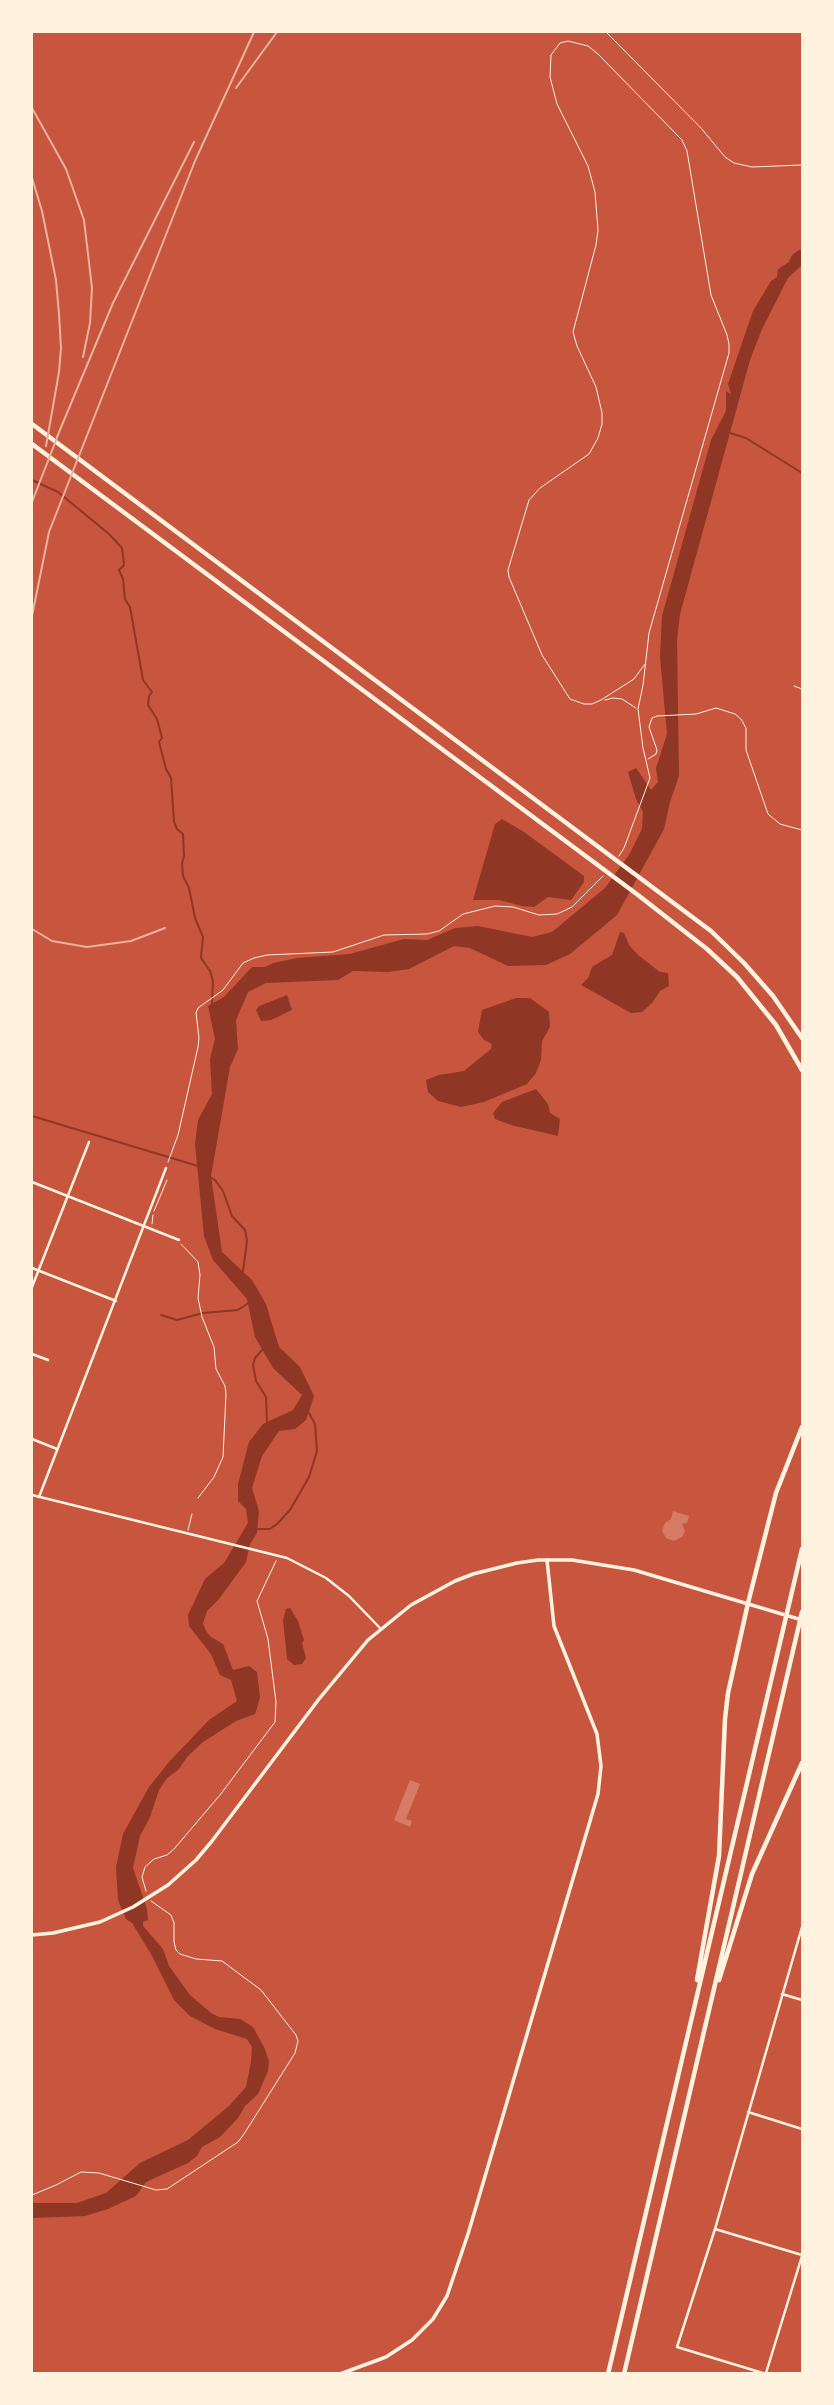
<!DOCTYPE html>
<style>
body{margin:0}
#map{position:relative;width:834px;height:2405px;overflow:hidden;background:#c8553d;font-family:Montserrat,sans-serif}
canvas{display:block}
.frame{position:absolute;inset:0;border:33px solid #fff3e0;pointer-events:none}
</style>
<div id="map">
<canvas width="834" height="2405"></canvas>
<div class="frame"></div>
</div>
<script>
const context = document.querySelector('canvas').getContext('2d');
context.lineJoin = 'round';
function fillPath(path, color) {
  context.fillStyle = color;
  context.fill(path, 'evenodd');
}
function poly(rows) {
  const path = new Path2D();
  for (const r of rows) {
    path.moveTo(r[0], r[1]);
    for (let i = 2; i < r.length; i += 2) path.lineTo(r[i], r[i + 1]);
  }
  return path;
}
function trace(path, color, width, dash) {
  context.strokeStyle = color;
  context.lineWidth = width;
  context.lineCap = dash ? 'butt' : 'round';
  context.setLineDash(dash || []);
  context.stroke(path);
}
fillPath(poly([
 [799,250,802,250,802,265,788,278,762,329,750,360,680,614,677,640,679,776,670,802,664,829,617,915,570,954,546,965,508,966,470,948,454,946,409,969,388,972,353,971,338,980,266,983,248,992,236,1020,238,1049,230,1067,211,1176,222,1252,252,1280,266,1304,279,1347,300,1367,314,1396,306,1420,295,1429,279,1431,262,1456,252,1488,259,1511,257,1533,250,1544,246,1562,219,1599,207,1611,203,1623,206,1631,211,1637,223,1644,233,1670,249,1666,257,1672,260,1697,257,1708,255,1714,236,1721,203,1742,188,1756,178,1770,167,1778,159,1790,150,1817,140,1836,133,1868,147,1909,148,1920,143,1922,143,1926,163,1949,169,1966,190,1995,211,2013,219,2017,240,2019,253,2027,265,2049,269,2062,268,2071,258,2094,245,2106,238,2118,220,2137,202,2147,197,2156,188,2163,146,2182,136,2196,108,2209,85,2216,32,2218,32,2203,77,2203,106,2193,140,2163,188,2140,229,2106,246,2087,251,2062,252,2047,247,2039,215,2029,190,2016,174,2000,151,1954,132,1923,126,1919,118,1900,116,1867,123,1834,149,1787,169,1762,209,1720,237,1701,231,1680,220,1675,211,1654,189,1626,188,1615,205,1579,224,1563,248,1523,246,1509,238,1501,238,1484,249,1442,263,1424,293,1410,302,1395,273,1368,255,1337,247,1299,213,1260,204,1236,195,1144,198,1120,212,1094,210,1059,215,1039,208,1006,224,997,252,967,265,967,273,963,297,958,350,954,404,939,427,940,455,928,478,926,532,937,552,932,605,888,629,855,642,829,643,812,636,799,628,772,636,768,651,790,658,782,656,768,667,734,660,657,662,616,711,440,726,411,726,391,731,394,728,384,753,311,771,281,777,277,778,269,789,262,792,255],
 [502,819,524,832,584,876,584,882,571,900,548,897,534,907,522,906,499,900,473,900,495,824],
 [620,932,624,933,629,945,638,955,660,972,668,973,669,986,660,991,652,1003,642,1012,631,1013,581,985,588,978,592,967,612,955],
 [287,995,292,1010,271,1020,261,1021,256,1010,259,1006],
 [516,998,530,998,549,1012,550,1027,542,1041,541,1060,536,1073,527,1084,484,1102,461,1107,438,1101,428,1092,426,1080,439,1075,464,1071,491,1049,492,1044,484,1040,478,1032,482,1010],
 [536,1089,548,1104,550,1113,560,1119,558,1136,511,1125,495,1119,493,1113,502,1102],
 [290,1608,298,1621,304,1640,302,1643,306,1658,302,1664,294,1665,287,1659,283,1620,286,1609]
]), '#8f3625');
trace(poly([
 [730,433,746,438,802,473],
 [32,480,58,492,109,534,122,548,124,565,119,570,123,579,125,599,130,607,143,680,152,692,149,696,148,705,157,719,162,738,159,742,166,769,171,778,174,822,177,829,183,834,184,856,182,863,183,876,189,888,195,918,203,937,201,958,210,971,213,981,212,1005],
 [32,1116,198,1166],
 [210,1177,215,1180,223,1191,232,1216,245,1230,247,1241,243,1271],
 [161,1315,177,1320,203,1313,238,1310,250,1302],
 [263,1349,255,1358,253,1365,256,1381,266,1397,267,1424],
 [258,1529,270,1529,277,1524,290,1510,309,1477,317,1451,315,1424,309,1413]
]), '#8f3625', 2);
fillPath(poly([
 [673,1511,689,1516,687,1523,682,1524,685,1531,682,1537,674,1541,666,1538,662,1531,665,1523,671,1519],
 [410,1780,420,1784,406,1819,412,1821,410,1827,394,1820]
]), '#d67c66');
trace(poly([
 [794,686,802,689],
 [605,700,613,698,622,699,636,708],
 [648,759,656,754,657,750,649,727,652,718,657,716,696,714,716,708,735,714,741,719,746,728,746,750,768,814,780,824,802,830],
 [619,856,624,848,650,778,643,748,638,709,643,685,649,633,729,353,729,344,727,335,711,295,687,151,682,140,598,54,588,46,568,41,560,43,551,55,550,77,557,104,588,166,595,192,598,230,596,245,573,332,577,346,596,387,602,413,602,424,598,438,589,454,540,488,529,500,508,570,509,577,542,655,570,699,584,704,592,704,601,700,634,679,645,664],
 [168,1162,178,1135,198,1047,199,1038,196,1013,198,1008,223,990,243,963,254,958,267,955,333,952,384,935,427,934,439,931,463,914,495,906,513,907,539,915,557,914,572,907,603,876],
 [154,1211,167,1180],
 [152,1224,153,1215],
 [181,1244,198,1262,200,1275,198,1298,202,1317,214,1347,216,1369,225,1386,226,1394,223,1457,214,1477,198,1498],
 [188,1530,192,1514],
 [146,1891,142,1877,145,1867,154,1859,167,1855,174,1849,220,1795,275,1722,276,1702,268,1639,257,1601,276,1561],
 [32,2195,56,2185,81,2172,99,2173,156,2190,167,2189,238,2142,244,2134,295,2053,298,2041,296,2035,261,1990,222,1961,196,1959,180,1954,176,1950,174,1942,174,1923,171,1915,151,1901]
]), '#fff3e0', 1);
trace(poly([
 [606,32,701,128,725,157,734,163,752,167,802,165]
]), '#fff3e0', 1);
trace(poly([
 [32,1182,179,1240],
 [32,1268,116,1301],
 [32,1287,89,1142],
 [32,1354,48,1360],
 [32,1439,57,1449],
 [39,1497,166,1168],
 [782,1994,802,2000],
 [748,2112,802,2129],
 [715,2229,802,2255],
 [766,2373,802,2256],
 [766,2374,677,2347,715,2229,802,1927]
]), '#fff3e0', 2.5);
trace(poly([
 [32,1495,287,1558,326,1578,349,1596,380,1628]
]), '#fff3e0', 2.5);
trace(poly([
 [340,2374,386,2357,412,2340,433,2319,447,2296,468,2234,598,1794,601,1766,597,1734,554,1626,547,1560]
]), '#fff3e0', 3.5);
trace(poly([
 [32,1935,53,1933,100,1922,133,1907,168,1885,196,1860,212,1841,319,1699,368,1640,411,1605,455,1581,473,1574,517,1563,538,1560,572,1560,634,1570,802,1620]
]), '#fff3e0', 3.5);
trace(poly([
 [32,424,711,931,744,963,773,996,802,1038],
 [32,444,638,895,707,949,737,977,776,1025,802,1070],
 [697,1980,719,1856,725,1719,728,1693,748,1603,776,1493,802,1427],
 [719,1980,752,1874,802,1763],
 [608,2374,802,1549],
 [624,2374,802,1612]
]), '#fff3e0', 4.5);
trace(poly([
 [236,88,277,32],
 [32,108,66,169,84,220,92,288,90,323,83,357],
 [32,178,42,211,56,280,59,314,61,348,59,372,46,446],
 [57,437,113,303,194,142],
 [32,502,60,430],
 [32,616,49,532,195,161,254,32],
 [32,929,52,941,87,947,131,941,165,928]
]), '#e9b49f', 2);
</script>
